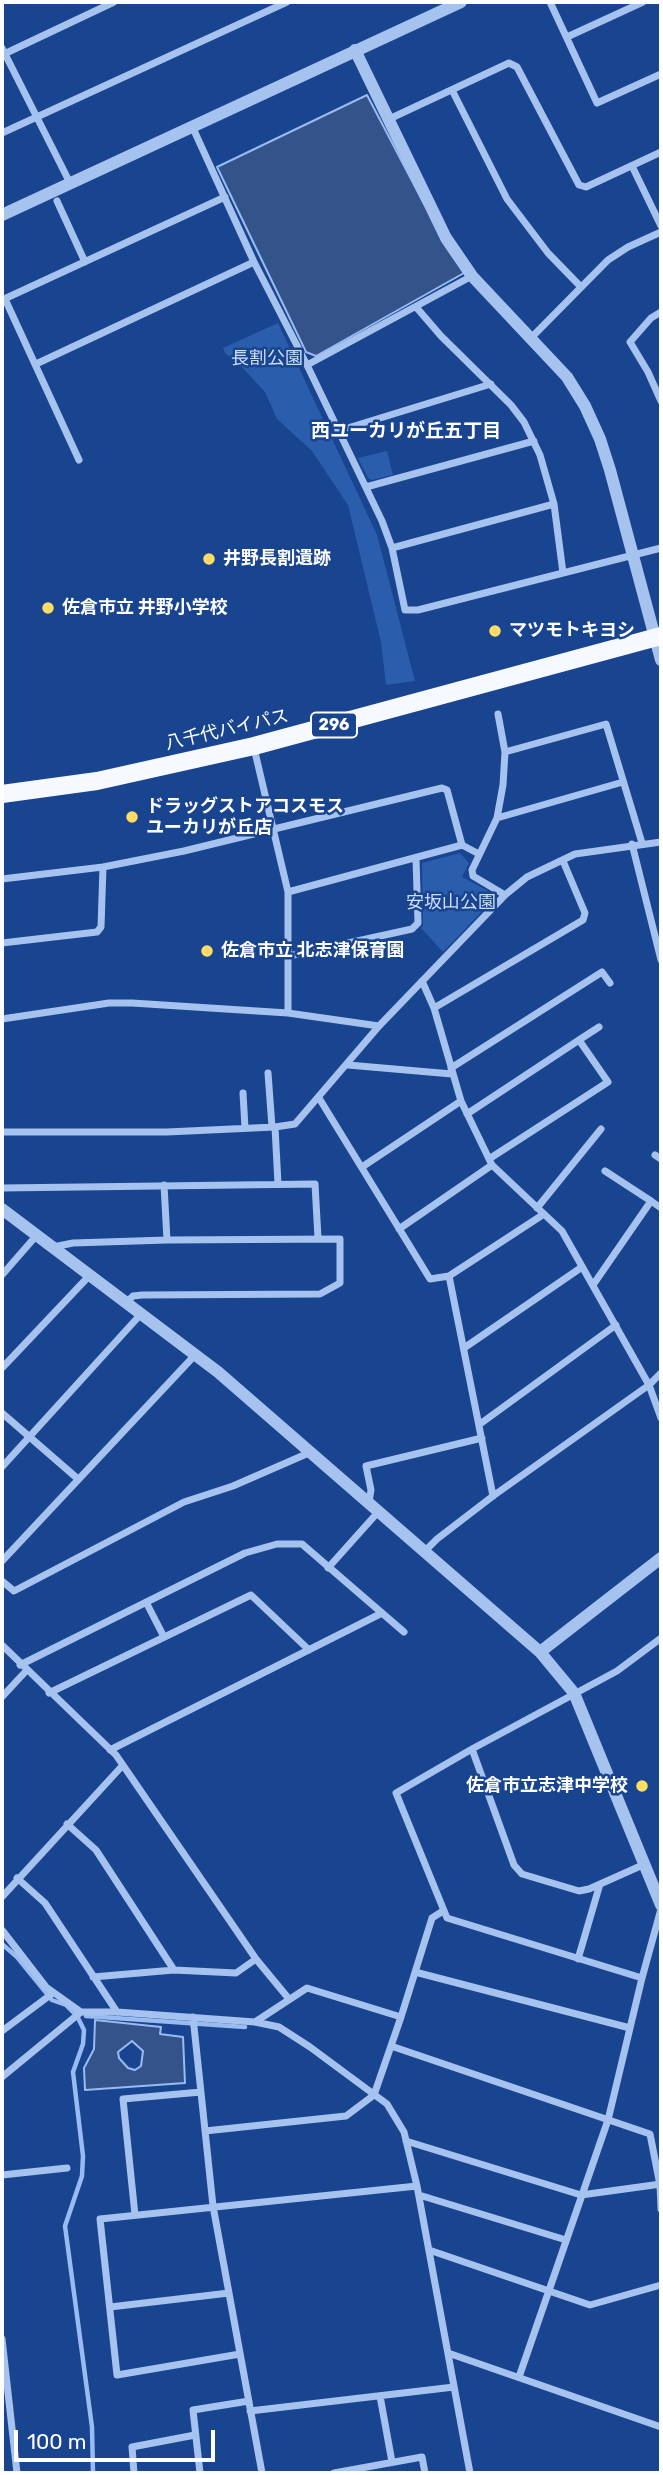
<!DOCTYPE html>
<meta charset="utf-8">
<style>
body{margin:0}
#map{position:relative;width:663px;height:2475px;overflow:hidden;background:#19448f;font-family:Rubik,sans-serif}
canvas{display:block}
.frame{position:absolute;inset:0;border:4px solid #fff;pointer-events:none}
.scale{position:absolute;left:14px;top:2430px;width:201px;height:32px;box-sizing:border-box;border:4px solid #fff;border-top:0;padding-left:9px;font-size:21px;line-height:24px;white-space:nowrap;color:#fff;-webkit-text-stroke:5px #19448f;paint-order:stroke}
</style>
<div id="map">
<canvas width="663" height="2475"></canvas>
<div class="frame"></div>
<div class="scale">100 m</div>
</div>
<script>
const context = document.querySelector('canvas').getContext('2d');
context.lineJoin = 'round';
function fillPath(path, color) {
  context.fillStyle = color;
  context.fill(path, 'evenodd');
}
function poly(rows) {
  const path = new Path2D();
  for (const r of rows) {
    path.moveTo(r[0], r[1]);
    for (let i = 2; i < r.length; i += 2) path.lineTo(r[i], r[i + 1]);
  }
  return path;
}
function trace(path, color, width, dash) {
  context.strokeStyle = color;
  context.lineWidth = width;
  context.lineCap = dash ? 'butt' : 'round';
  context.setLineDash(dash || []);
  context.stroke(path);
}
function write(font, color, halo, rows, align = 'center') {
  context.font = font + ' Rubik,"Noto Sans JP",sans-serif';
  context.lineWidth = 5;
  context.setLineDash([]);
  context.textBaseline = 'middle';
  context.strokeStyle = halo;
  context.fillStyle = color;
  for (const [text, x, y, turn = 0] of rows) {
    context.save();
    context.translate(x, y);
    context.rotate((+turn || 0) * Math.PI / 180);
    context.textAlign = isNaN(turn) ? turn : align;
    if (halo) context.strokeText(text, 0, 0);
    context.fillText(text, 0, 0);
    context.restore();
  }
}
fillPath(poly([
 [278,323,377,535,415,681,386,685,381,642,348,505,312,451,277,419,265,392,240,365,225,353,223,348],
 [387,451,393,475,372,480,368,478,358,458],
 [460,853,469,863,462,877,494,894,495,898,443,952,421,928,423,926,422,863]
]), '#2b5dad');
const water = poly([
 [367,95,422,200,464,273,316,356,306,352,217,167,367,95],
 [95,2020,161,2027,160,2034,183,2037,185,2083,85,2090,84,2068,94,2049,95,2020],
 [132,2041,143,2051,141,2066,135,2070,128,2068,119,2058,118,2052,132,2041]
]);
fillPath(water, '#34538b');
trace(water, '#98bcf1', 2);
trace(poly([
 [2,1944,17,1957,52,2000,66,2005,77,2016,84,2030,83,2044,73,2072,83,2156,82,2176,65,2226,92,2427,93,2473],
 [86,2016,245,2027]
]), '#98bcf1', 4.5);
trace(poly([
 [550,2,597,103,661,74],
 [567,37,643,2],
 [2,48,70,183],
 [2,55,114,2],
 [452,90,507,199,548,253,581,287],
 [387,120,509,63,517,67,579,185,586,187,661,152],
 [192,126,254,262,307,365,382,521,392,548,405,610,418,610,661,548],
 [2,133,287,2],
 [632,166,661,226],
 [57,201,85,262],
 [5,299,79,460],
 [2,300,225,197],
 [416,307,441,336,511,405,524,422,540,455,554,504,563,573],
 [661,312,651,318,630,342,648,372,661,401],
 [531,338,608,260,628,247,661,232],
 [36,364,254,262],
 [307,365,472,276],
 [338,431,491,384],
 [366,487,534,441],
 [392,548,554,504],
 [498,714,505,752,503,785,497,818,472,870,473,876,505,895],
 [254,748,288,892,288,1013],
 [505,752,606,724,642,843],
 [497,818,623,782],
 [632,844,661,960],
 [2,879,103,867,184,851,442,788,447,790,462,845,479,854],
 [288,892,462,845],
 [2,943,97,932,101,927,103,867],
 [289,956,412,929,418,923,416,859],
 [422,981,434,1008,461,1101,492,1165,562,1231,649,1385,661,1418],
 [434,1008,583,920,585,913,563,861],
 [2,1019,109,1003,132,1003,288,1013,379,1026],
 [579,1040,599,1027],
 [348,1065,452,1074],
 [451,1068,602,972,610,983],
 [268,1073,272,1127],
 [243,1093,245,1128],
 [319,1098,430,1279,449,1276,544,1214],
 [467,1114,579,1040,608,1082,489,1159],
 [275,1127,278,1184],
 [2,1132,167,1132,275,1127,295,1124,379,1026,505,895,527,877,575,854,661,842],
 [655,1155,661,1159],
 [362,1167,461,1101],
 [164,1185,167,1240],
 [2,1188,315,1184,318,1238],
 [651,1201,661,1208],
 [537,1208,601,1129],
 [399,1229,492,1165],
 [53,1247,73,1243,167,1240,340,1239,340,1283,320,1294,142,1295,133,1296,126,1303],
 [2,1275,36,1236],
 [449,1276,493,1496],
 [593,1285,651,1201,605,1171],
 [464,1348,582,1267],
 [2,1368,90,1275],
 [2,1413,78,1479],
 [480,1424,616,1325],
 [2,1467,141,1314],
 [369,1502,371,1490,366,1466,482,1438],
 [425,1551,437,1539,493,1496,649,1385,661,1373],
 [2,1561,195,1355],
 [328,1568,379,1511],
 [2,1581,14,1591,184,1502,233,1486,311,1452],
 [146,1602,164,1637],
 [2,1645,116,1755,256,1959,289,1999],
 [20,1665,245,1553,277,1544,302,1544,404,1632],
 [49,1693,251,1595,309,1650],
 [2,1697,26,1671],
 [472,1749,617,1671,661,1638],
 [110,1750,382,1613],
 [67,1824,96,1850,174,1970],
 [17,1878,45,1903,117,2012],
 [2,1897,123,1765],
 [2,1930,46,1987,81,2012,117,2012,255,2022,279,2027,310,2047,387,2104,404,2132,417,2186,470,2473],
 [578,1959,600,1884],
 [415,1972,630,2028],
 [93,1977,174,1970,236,1973,256,1959],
 [642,1978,447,1918,396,1793,472,1749,514,1865,522,1874,579,1891,589,1889,645,1864],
 [193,2017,213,2206,262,2473],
 [255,2022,307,1988,401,2017],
 [2,2031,53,1993],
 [391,2046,650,2134,660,2185,661,2209],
 [2,2077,81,2012],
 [205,2131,346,2116,374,2095,401,2017,432,1918,443,1911],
 [406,2141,581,2195,661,2184],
 [2,2175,67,2168],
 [419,2195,566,2240],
 [135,2215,123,2099,201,2092],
 [429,2250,590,2305,661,2285],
 [110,2307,229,2293],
 [2,2339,17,2473],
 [448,2353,661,2427],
 [240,2354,117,2375,100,2219,417,2186],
 [519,2377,608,2120,642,1978,661,1909],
 [380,2396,392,2462],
 [250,2411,454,2387],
 [134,2473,132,2447,195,2435],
 [200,2473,193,2410,249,2401],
 [334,2473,422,2457,425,2473]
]), '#a6c2ef', 7);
trace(poly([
 [355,50,446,238,472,276,567,377,585,406,600,439,610,470,661,660],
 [2,215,461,2],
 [2,1209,218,1372,540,1652,574,1693,661,1905],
 [540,1652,661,1558]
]), '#a6c2ef', 12);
trace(poly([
 [2,794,97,781,254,746,661,636]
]), '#f6f9ff', 18);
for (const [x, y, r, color] of [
 [209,559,7,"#ffdc64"],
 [48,608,7,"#ffdc64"],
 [495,631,7,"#ffdc64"],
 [132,817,7,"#ffdc64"],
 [207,951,7,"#ffdc64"],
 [642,1786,7,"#ffdc64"]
]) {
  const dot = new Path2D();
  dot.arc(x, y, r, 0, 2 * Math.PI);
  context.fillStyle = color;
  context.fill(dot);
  trace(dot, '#19448f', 2.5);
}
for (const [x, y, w] of [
 [334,725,46]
]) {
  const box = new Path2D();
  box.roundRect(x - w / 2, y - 12.5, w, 25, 5);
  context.fillStyle = '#19448f';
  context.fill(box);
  trace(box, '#fff', 2);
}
write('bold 16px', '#fff', null, [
 ["296",334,725]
]);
write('18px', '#ccdefb', '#19448f', [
 ["長割公園",267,359],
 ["安坂山公園",451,903]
]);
write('bold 18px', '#fff', '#19448f', [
 ["井野長割遺跡",223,559],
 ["佐倉市立 井野小学校",62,608],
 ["マツモトキヨシ",509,631],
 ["ドラッグストアコスモス",146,807],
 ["ユーカリが丘店",146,828],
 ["佐倉市立 北志津保育園",221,951],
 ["佐倉市立志津中学校",628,1786,"right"]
], 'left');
write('18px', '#fff', '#19448f', [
 ["八千代バイパス",227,730,-13]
]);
write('bold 19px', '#fff', '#19448f', [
 ["西ユーカリが丘五丁目",406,432]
]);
</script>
